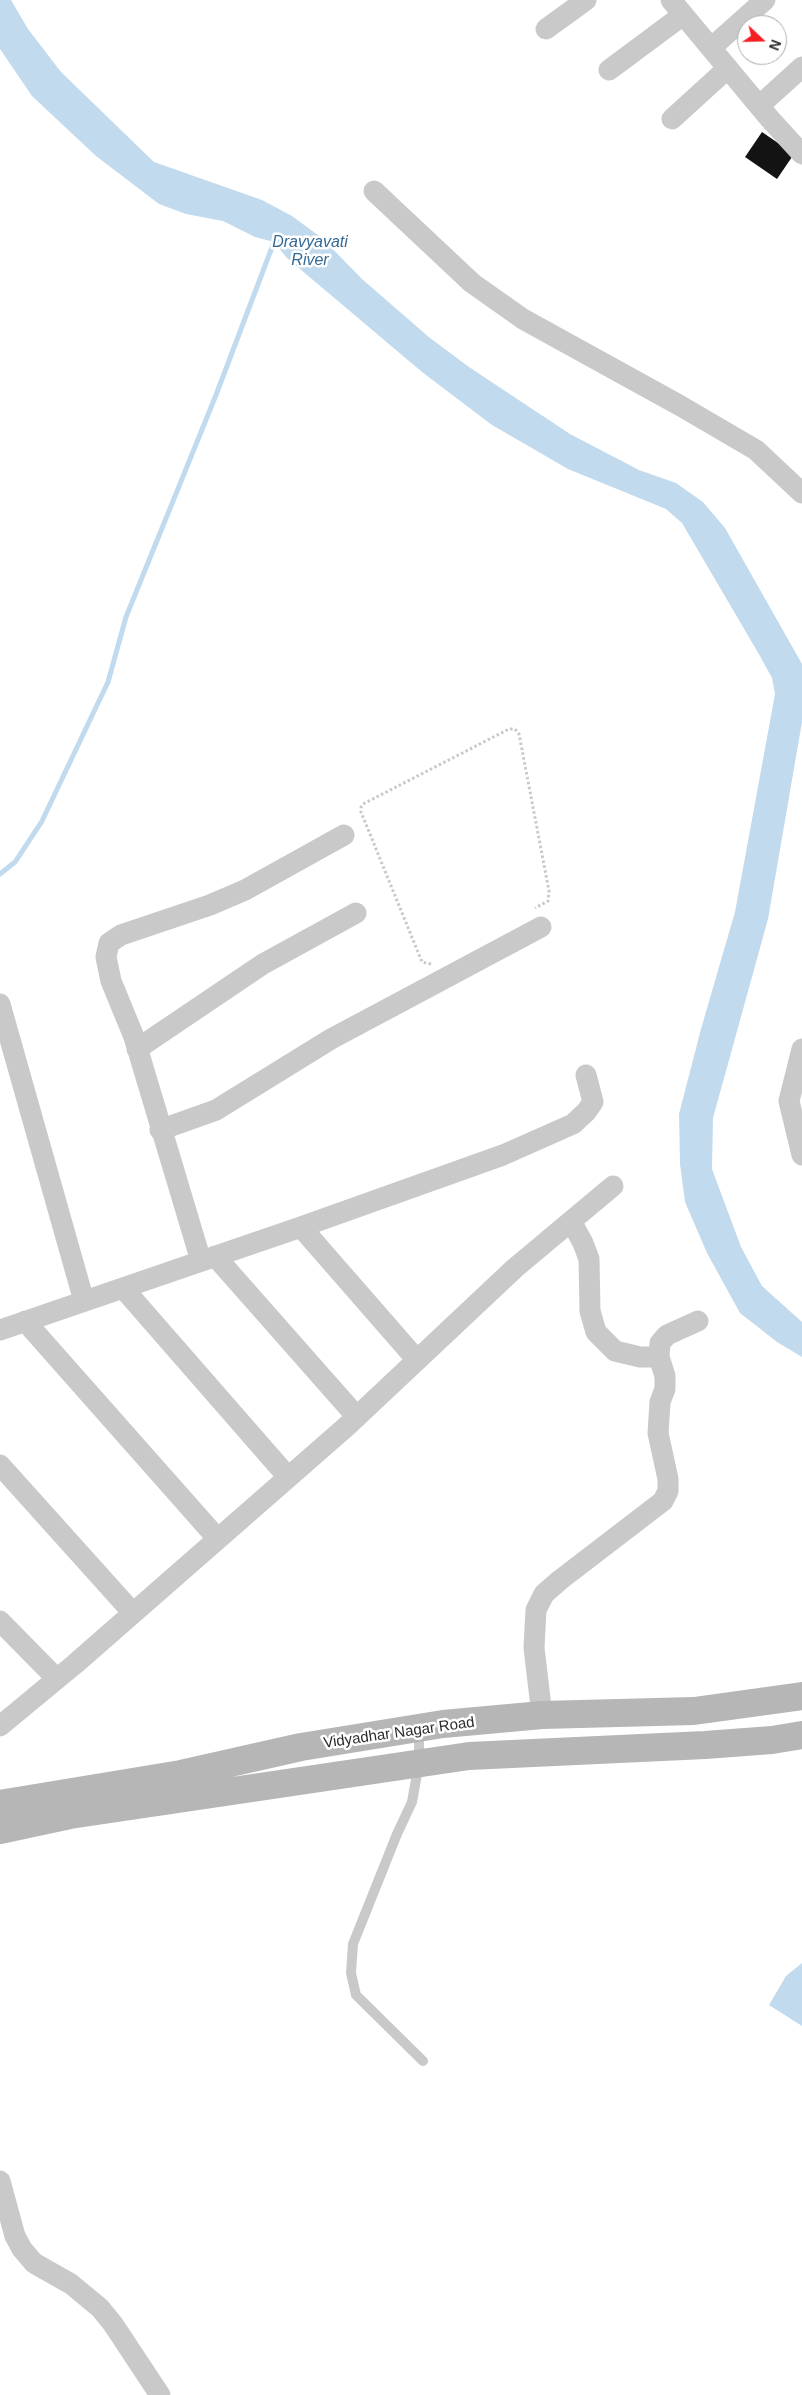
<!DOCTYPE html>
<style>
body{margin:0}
#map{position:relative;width:802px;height:2395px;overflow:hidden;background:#fff;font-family:Arial,sans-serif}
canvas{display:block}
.north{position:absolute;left:737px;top:15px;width:50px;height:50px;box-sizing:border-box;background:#fff;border:1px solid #ababab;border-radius:50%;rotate:111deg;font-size:14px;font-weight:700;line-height:20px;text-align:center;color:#2c2c2c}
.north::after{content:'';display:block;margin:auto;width:18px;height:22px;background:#f31f23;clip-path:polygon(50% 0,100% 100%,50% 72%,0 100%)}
</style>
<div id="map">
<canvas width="802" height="2395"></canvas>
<div class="north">N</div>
</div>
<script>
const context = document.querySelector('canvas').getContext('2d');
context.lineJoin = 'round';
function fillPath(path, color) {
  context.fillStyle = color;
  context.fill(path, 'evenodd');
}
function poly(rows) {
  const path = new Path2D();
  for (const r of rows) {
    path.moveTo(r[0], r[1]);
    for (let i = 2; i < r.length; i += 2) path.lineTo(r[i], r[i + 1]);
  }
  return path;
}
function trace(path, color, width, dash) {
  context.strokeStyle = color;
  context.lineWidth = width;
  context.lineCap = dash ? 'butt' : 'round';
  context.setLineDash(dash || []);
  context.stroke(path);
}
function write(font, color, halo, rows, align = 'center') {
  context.font = font + ' Arial,sans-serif';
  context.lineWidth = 5;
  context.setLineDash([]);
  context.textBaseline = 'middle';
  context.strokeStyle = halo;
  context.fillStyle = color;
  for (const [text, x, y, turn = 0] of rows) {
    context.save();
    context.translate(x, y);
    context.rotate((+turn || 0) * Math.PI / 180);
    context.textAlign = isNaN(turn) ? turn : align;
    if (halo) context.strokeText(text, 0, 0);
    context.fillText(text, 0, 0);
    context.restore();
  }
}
fillPath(poly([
 [0,0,11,0,28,29,61,72,154,162,262,200,292,216,322,238,362,279,430,338,469,367,570,434,639,470,676,483,703,502,725,528,802,664,802,722,768,919,713,1118,712,1169,741,1247,762,1286,802,1322,802,1357,777,1342,740,1313,707,1253,685,1202,680,1164,679,1114,701,1029,735,912,775,694,772,678,760,656,682,523,666,509,568,469,492,425,422,372,287,258,274,242,255,237,223,221,186,214,159,204,96,156,32,96,0,49],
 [802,1963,802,2026,769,2005,786,1976]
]), '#c2daed');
trace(poly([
 [0,874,15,862,42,821,108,682,126,617,216,395,274,242]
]), '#c2daed', 5);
fillPath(poly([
 [762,132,794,154,777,179,745,157]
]), '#131313');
trace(poly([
 [431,964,422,962,361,812,361,807,363,804,509,729,515,729,519,734,549,891,548,901,535,908]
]), '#c9c9c9', 3, [2.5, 2.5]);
trace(poly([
 [419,1729,419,1763,412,1802,397,1834,353,1944,351,1973,356,1995,423,2061]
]), '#c9c9c9', 10);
trace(poly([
 [671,0,770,119,802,154],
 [546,29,586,0],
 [711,48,765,0],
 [609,70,683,15],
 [759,106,802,67],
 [672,119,728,68],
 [374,191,472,283,523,319,679,405,756,450,802,493],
 [0,1004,84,1301],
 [137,1049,263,964,356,913],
 [802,1049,789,1101,802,1155],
 [160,1130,216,1110,331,1039,541,927],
 [571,1221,583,1243,589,1259,590,1311,596,1332,615,1351,640,1357,659,1357],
 [301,1227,417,1360],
 [215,1256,357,1417],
 [201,1261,134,1037,111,981,106,957,109,943,121,935,210,905,245,890,344,835],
 [123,1288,288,1477],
 [25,1321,217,1538],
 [0,1330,301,1227,503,1155,573,1124,586,1112,593,1102,586,1075],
 [0,1465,133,1613],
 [0,1621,57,1679],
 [542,1715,534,1648,536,1610,544,1594,560,1580,663,1501,668,1491,668,1479,658,1433,660,1402,665,1389,665,1376,659,1357,660,1343,667,1335,698,1321],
 [0,1726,75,1664,347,1426,515,1268,613,1186],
 [0,2181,15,2236,22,2249,34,2263,71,2284,100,2308,113,2324,160,2395]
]), '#c9c9c9', 21);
trace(poly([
 [0,1804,181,1774,301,1747,443,1724,542,1715,694,1711,802,1696],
 [0,1830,70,1815,469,1756,705,1745,772,1740,802,1735]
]), '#b6b6b6', 28);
write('15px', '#2c2c2c', '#fff', [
 ["Vidyadhar Nagar Road",399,1733,-8]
]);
write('italic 16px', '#356a94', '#fff', [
 ["Dravyavati",310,243],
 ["River",310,261]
]);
</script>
